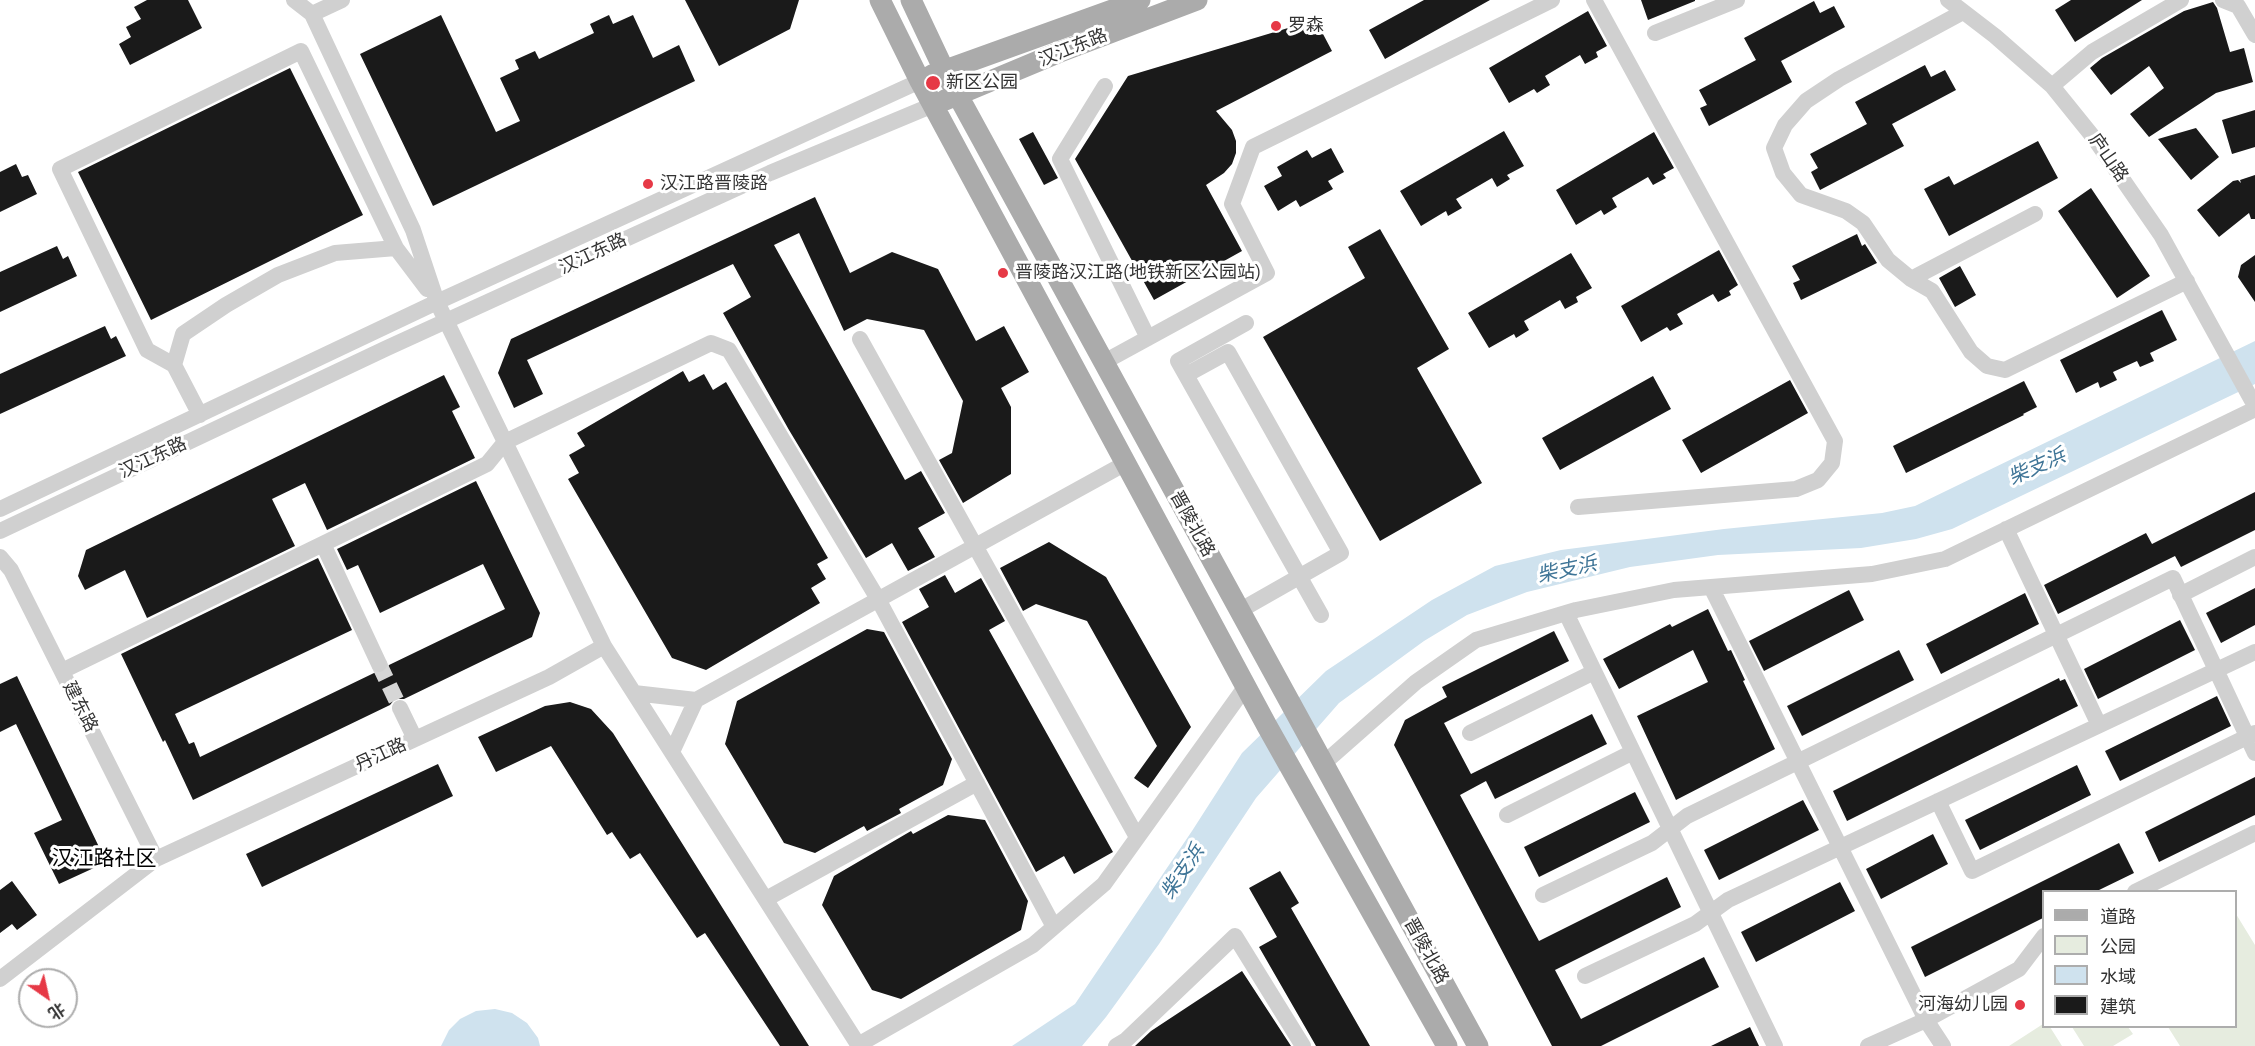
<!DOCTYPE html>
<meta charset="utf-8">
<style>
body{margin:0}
#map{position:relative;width:2255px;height:1046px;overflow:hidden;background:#fff;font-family:"IBM Plex Sans","Noto Sans SC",sans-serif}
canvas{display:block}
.legend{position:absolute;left:2042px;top:890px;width:195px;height:138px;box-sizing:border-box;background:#fff;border:2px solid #adadad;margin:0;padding:8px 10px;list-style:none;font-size:18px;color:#333}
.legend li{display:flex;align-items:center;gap:12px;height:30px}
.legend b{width:30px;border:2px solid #adadad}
.north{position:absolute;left:18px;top:968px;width:60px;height:60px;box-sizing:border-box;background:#fff;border:2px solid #adadad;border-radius:50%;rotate:146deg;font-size:16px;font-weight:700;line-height:24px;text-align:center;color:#333}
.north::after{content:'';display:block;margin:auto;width:21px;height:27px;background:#e63946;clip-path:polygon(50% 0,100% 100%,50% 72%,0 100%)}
</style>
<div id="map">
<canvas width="2255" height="1046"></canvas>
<ul class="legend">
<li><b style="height:8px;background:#ababab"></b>道路</li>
<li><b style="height:16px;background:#e6ecdf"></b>公园</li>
<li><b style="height:16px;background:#cfe2ee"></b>水域</li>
<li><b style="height:16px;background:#1a1a1a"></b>建筑</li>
</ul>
<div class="north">北</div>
</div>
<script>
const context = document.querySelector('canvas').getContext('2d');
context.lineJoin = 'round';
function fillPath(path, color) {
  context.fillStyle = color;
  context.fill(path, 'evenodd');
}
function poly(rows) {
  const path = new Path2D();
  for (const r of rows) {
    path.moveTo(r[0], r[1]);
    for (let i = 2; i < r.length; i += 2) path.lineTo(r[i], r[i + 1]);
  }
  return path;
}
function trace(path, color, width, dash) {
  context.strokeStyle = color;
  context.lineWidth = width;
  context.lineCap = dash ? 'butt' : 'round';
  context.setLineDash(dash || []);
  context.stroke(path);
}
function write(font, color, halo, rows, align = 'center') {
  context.font = font + ' "IBM Plex Sans","Noto Sans SC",sans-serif';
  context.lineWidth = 6;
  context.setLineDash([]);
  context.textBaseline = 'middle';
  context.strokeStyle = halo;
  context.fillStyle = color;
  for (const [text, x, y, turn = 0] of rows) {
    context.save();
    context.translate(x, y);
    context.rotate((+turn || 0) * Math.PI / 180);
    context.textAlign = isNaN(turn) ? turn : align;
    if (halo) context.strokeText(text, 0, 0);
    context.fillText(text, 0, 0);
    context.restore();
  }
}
fillPath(poly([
 [2236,914,2255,945,2255,1046,2180,1046,2168,1027,2236,1026],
 [2043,1024,2044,1026,2050,1027,2062,1046,2009,1046],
 [2072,1027,2128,1027,2133,1034,2113,1046,2084,1046]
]), '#e6ecdf');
fillPath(poly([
 [2255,341,2255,384,1952,529,1916,539,1861,548,1718,555,1630,567,1527,592,1467,615,1424,641,1339,703,1256,798,1159,944,1106,1017,1082,1046,1012,1046,1075,1004,1192,831,1242,753,1326,671,1432,600,1495,566,1561,550,1724,529,1882,513,1915,506],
 [495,1009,512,1013,527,1023,538,1038,540,1046,441,1046,449,1030,460,1019,476,1011]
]), '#cfe2ee');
fillPath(poly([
 [147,0,188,0,202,28,130,65,119,44,131,37,126,27,141,19,134,7],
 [685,0,799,0,790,29,719,66],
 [1424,0,1490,0,1385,59,1369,30],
 [1641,0,1695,0,1695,1,1648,20],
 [2071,0,2142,0,2075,42,2055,10],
 [1814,1,1820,13,1834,6,1845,27,1781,61,1792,82,1709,126,1700,108,1707,105,1699,90,1756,60,1744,38],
 [2213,2,2217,8,2230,52,2244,48,2253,82,2216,93,2149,137,2130,114,2164,88,2149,66,2111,95,2090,68,2102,58,2184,11],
 [1588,11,1607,46,1596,52,1598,57,1585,64,1580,55,1545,76,1550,85,1537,93,1534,89,1509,103,1489,68],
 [441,15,496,132,520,121,500,78,519,69,515,60,535,51,539,59,594,33,590,24,609,15,613,24,633,15,653,58,679,45,695,81,433,206,360,54],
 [1314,17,1332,51,1216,111,1232,130,1236,141,1236,153,1232,164,1224,173,1206,185,1242,251,1154,300,1075,159,1128,76,1298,25],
 [1925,65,1931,77,1945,70,1956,90,1892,124,1904,146,1820,190,1811,172,1818,168,1810,154,1867,124,1855,102],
 [290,68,363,215,151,320,78,172],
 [2255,110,2255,147,2232,154,2222,120],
 [2196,128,2219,157,2191,180,2158,139],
 [1504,131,1524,166,1507,175,1510,179,1497,187,1492,178,1456,199,1462,208,1448,216,1446,211,1421,226,1400,191],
 [1033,132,1058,178,1044,185,1019,139],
 [1654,132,1674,168,1663,174,1666,178,1653,185,1648,177,1612,198,1617,207,1604,215,1601,210,1576,225,1556,190],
 [2038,141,2058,178,1949,236,1924,189,1949,176,1954,185],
 [1331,148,1344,172,1328,181,1333,189,1300,207,1296,200,1278,211,1264,186,1282,176,1277,167,1307,150,1312,158],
 [16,164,22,177,28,175,37,194,0,212,0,172],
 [2255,175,2255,219,2251,219,2249,213,2219,237,2197,210,2233,181,2238,180,2241,183,2240,180],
 [2091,188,2150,276,2117,298,2058,211],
 [815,197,850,273,892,252,938,269,976,341,1004,326,1029,372,1001,388,1011,407,1011,474,963,503,939,460,952,453,963,401,924,330,867,319,844,331,799,233,774,245,905,480,921,471,945,513,918,528,935,557,908,571,892,543,866,558,789,430,723,313,751,297,733,264,527,360,543,394,514,408,498,373,511,339],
 [1380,229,1449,349,1417,368,1482,483,1380,541,1263,337,1365,278,1348,247],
 [1857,234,1862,246,1865,244,1877,263,1801,300,1793,283,1800,280,1792,266],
 [57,246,63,259,68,256,77,276,0,312,0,272],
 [1719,250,1738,285,1729,291,1731,295,1718,302,1713,294,1677,314,1683,324,1670,331,1667,327,1641,342,1621,306],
 [1571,253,1592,288,1576,297,1578,302,1565,309,1560,300,1524,321,1529,330,1516,338,1514,334,1489,348,1468,313],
 [2255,255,2255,302,2238,277,2241,265],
 [1960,266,1976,295,1955,307,1939,278],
 [2162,310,2177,340,2150,353,2154,361,2140,367,2137,361,2113,372,2117,380,2100,388,2098,382,2076,393,2060,360],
 [105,326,111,339,116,336,126,356,0,414,0,374],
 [683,371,689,382,704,374,713,390,726,382,828,558,817,564,826,579,811,588,820,603,706,670,672,658,568,479,579,473,569,455,585,446,577,433],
 [444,375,460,407,452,411,475,458,327,530,305,483,272,499,295,546,147,618,125,570,85,590,78,576,86,550],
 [1653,376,1671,409,1560,470,1542,438],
 [1790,380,1808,413,1701,473,1682,440],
 [2024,381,2037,407,2023,414,2024,415,1906,473,1893,446],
 [476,481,540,613,532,637,404,699,395,699,390,705,193,800,165,740,163,742,121,654,318,558,352,630,175,714,189,744,194,742,200,757,374,673,384,673,389,665,505,609,483,564,380,613,358,565,347,570,337,549],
 [2255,492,2255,530,2181,567,2175,556,2058,614,2044,585,2146,533,2152,544],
 [1049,542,1106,577,1191,727,1148,788,1134,778,1157,746,1087,621,1036,604,1023,611,1000,568],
 [945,575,955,593,981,578,1005,621,989,630,1113,852,1074,874,1064,856,1036,872,902,622,929,607,919,589],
 [2255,588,2255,625,2221,643,2206,613],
 [1849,590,1864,620,1764,671,1749,641],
 [2025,593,2039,624,1941,674,1926,644],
 [1708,609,1728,651,1731,650,1745,680,1743,681,1775,749,1676,800,1637,716,1708,682,1693,650,1619,689,1603,659,1670,624,1672,627],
 [2180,620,2195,650,2098,699,2084,669],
 [867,629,884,632,952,759,943,785,899,809,901,813,867,831,864,826,815,853,784,843,725,744,737,701],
 [1554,631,1569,661,1444,723,1471,774,1592,714,1607,744,1495,799,1486,781,1460,795,1539,941,1667,877,1681,907,1555,970,1581,1019,1704,957,1719,987,1601,1046,1552,1046,1394,745,1405,720,1447,697,1442,687],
 [1899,650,1914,680,1802,736,1787,706],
 [17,676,100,849,96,867,59,884,34,833,62,820,16,724,0,732,0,684],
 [2059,678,2060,681,2065,679,2078,706,1847,821,1833,791],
 [2217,696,2231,726,2120,781,2105,751],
 [570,702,591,709,613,733,809,1046,780,1046,705,933,697,938,640,853,630,859,612,832,607,835,551,746,496,772,478,737,545,706],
 [438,764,453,796,262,887,246,854],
 [2077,765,2091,795,1980,850,1965,820],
 [2255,777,2255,815,2159,862,2145,832],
 [1635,792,1650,822,1539,877,1524,847],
 [1803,800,1819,830,1719,880,1704,850],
 [948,815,985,820,1028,901,1021,930,901,999,872,990,822,905,834,876,911,831,913,834],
 [1933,834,1948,864,1881,899,1866,869],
 [2119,843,2134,873,2097,891,2043,891,2043,918,1925,977,1911,947],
 [1280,871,1299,903,1291,908,1370,1046,1316,1046,1259,947,1277,937,1249,888],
 [12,881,37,915,17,930,12,924,0,933,0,890],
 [1840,882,1855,911,1756,962,1741,932],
 [1242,971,1291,1046,1135,1046,1151,1031],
 [1750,1027,1759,1046,1711,1046]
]), '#1a1a1a');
trace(poly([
 [379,664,400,708]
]), '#d6d6d6', 16, [16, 8]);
trace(poly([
 [294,0,312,14,413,230,437,302,604,646,859,1046],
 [1948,0,1995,36,2052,86,2094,138,2161,235,2255,406],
 [2223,0,2238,6,2255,35],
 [1963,12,1839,79,1806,101,1785,125,1774,148,1783,173,1801,195,1846,211,1863,223,1888,260,1911,279,1932,291,1971,352,1987,366,2005,370,2187,281],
 [312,14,342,0],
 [1655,33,1737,0],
 [1105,86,1060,159,1148,338],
 [2052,86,2092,52,2181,0],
 [1911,279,2035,214],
 [1246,323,1178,361,1321,615],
 [860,339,1137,837],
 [1104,362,1267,273,1232,204,1253,147,1552,0],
 [174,365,183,334,226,305,278,275,335,253,396,248],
 [1186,375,1228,352,1341,553,1239,611],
 [200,415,174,365,147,350,60,169,301,51,396,248,427,289],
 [1578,507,1796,489,1818,480,1832,463,1835,441,1594,0],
 [0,509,437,302,920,81],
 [2006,529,2099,725],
 [0,531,387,348,770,173,933,105],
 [323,544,379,664],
 [0,557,11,570,156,859],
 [1711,587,1926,1020,1943,1046],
 [2180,595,2255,557],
 [1566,613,1775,1046],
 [62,671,487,464,505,442,711,343,729,350,878,599,1054,927],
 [634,693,696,700,1126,463],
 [400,708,415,739],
 [1470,733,1594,672],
 [672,752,696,700],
 [1323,764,1416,682,1476,640,1576,610,1674,590,1872,574,1945,559,2255,409],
 [1938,801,1972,871,2255,733],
 [1507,815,1633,752],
 [2135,892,2255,833],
 [1543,895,1652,843,1687,816,2173,578,2255,753],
 [766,899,977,783],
 [1585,976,1695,924,1728,900,2255,652],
 [0,979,156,859,549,677,604,646],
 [858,1045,1033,945,1104,884,1246,686],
 [1116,1046,1126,1040,1235,936,1303,1046],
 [1868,1046,1926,1020,2019,969,2044,936]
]), '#d0d0d0', 16);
trace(poly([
 [880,0,920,81,1267,726,1447,1046],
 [911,0,944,70,1478,1046],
 [932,75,1140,0],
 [945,100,1060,52,1197,0]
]), '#ababab', 21);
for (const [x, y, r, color] of [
 [1276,26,6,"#e63946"],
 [933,83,8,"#e63946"],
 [648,184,6,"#e63946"],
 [1003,273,6,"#e63946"],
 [2020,1005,6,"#e63946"]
]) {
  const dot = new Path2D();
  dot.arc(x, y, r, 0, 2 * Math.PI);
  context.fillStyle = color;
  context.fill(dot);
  trace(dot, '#fff', 2);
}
write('18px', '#333', '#fff', [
 ["罗森",1288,26],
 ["新区公园",946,83],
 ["汉江路晋陵路",660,184],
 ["晋陵路汉江路(地铁新区公园站)",1015,273],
 ["河海幼儿园",2008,1005,"right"]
], 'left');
write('18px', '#333', '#fff', [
 ["汉江东路",1073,48,-22],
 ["庐山路",2108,158,55],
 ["汉江东路",593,254,-25],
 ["汉江东路",153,458,-25],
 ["晋陵北路",1192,524,61],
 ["建东路",80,707,63],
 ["丹江路",381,755,-25],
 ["晋陵北路",1426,951,61]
]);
write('italic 20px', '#3f7597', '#fff', [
 ["柴支浜",2037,467,-24],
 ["柴支浜",1567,570,-12],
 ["柴支浜",1183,872,-56]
]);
write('21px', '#000', '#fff', [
 ["汉江路社区",104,859]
]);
</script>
